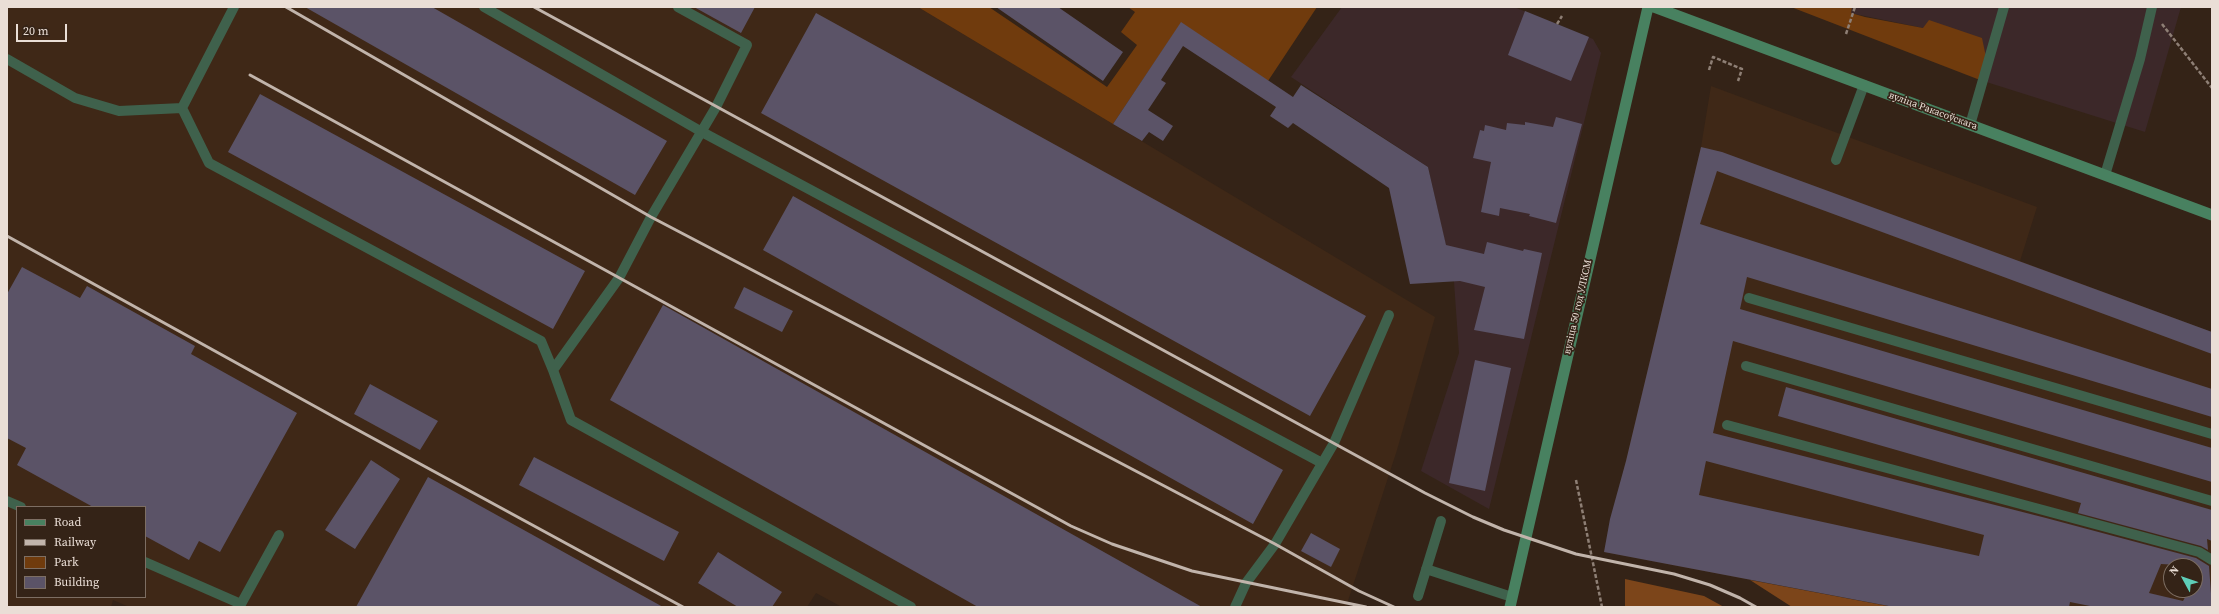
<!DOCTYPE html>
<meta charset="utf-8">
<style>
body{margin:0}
#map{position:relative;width:2219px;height:614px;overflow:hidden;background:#342317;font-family:"Source Serif 4",serif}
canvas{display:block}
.frame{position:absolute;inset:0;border:8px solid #eaded6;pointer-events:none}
.legend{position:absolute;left:16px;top:506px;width:130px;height:92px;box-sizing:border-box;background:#342317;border:1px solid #7d6e63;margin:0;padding:5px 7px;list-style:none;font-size:12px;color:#eaded6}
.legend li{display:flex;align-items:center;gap:8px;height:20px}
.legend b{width:20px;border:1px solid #7d6e63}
.north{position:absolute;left:2163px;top:558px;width:40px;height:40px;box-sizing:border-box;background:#342317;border:1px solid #7d6e63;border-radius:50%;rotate:310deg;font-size:11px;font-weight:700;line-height:16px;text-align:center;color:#eaded6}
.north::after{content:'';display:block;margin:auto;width:14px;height:18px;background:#5eceb8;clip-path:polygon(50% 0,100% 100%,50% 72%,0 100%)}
.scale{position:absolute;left:16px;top:24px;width:51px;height:18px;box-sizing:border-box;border:2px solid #eaded6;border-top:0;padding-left:5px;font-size:12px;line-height:14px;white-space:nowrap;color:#eaded6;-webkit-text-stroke:3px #342317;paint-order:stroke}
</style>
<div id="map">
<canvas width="2219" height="614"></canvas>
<div class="frame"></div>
<ul class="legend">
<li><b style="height:5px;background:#488160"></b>Road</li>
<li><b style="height:5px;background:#c1b4ab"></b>Railway</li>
<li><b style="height:11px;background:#703b0d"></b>Park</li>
<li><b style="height:11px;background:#5b5367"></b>Building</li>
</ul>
<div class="north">N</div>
<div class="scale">20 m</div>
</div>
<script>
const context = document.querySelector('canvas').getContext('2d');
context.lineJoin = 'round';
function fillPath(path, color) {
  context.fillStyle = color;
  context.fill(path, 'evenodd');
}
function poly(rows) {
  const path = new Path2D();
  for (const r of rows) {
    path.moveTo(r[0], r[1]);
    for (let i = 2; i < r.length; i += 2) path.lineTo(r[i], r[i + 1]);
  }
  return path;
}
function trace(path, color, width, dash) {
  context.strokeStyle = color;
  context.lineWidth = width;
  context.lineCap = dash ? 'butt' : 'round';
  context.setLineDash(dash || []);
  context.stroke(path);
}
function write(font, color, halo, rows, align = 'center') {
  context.font = font + ' "Source Serif 4",serif';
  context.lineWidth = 3.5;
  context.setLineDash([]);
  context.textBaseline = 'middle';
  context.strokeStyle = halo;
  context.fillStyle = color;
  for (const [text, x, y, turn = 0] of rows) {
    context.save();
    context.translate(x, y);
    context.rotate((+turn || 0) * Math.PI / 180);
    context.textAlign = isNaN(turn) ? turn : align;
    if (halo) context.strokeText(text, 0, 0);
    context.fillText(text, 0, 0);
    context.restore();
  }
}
fillPath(poly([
 [1342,7,1514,7,1593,39,1601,53,1489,509,1421,471,1459,353,1454,282,1428,167,1291,77],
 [1852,7,2181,7,2145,132,1980,80,1923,28,1850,13]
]), '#3c2829');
fillPath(poly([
 [7,7,918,7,1435,317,1397,450,1346,607,842,607,816,593,807,607,129,607,113,600,111,607,7,607],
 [17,507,145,507,145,597,17,597],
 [1711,86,2037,207,2020,261,2212,332,2212,607,1893,607,1604,552,1701,147],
 [2171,566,2195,566,2195,590,2171,590]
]), '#3f2817');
fillPath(poly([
 [918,7,989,7,1107,87,1137,45,1121,32,1135,12,1128,7,1317,7,1268,81,1181,23,1113,124],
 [1791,7,1852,7,1851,13,1865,17,1923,28,1929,20,1982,38,1986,57,1980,80]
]), '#703b0d');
fillPath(poly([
 [1625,579,1704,596,1724,607,1625,607],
 [1750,580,1893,607,1792,607]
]), '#7c451a');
fillPath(poly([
 [305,7,432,7,667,141,635,195],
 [694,7,755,7,741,33],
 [996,7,1058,7,1123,52,1103,81],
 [1525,11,1589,37,1571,81,1508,55],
 [816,13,1366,316,1310,416,761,113],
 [1181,22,1293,97,1301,85,1428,167,1446,245,1484,254,1487,242,1523,251,1524,249,1542,253,1524,339,1474,330,1485,287,1460,281,1410,284,1389,188,1293,123,1288,128,1270,116,1276,107,1183,46,1161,80,1166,83,1148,110,1173,126,1163,141,1149,132,1142,141,1113,124],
 [260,94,585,271,553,329,228,152],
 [1556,117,1582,124,1556,223,1529,216,1530,214,1500,208,1499,216,1481,212,1491,162,1473,158,1480,130,1484,131,1485,125,1506,130,1507,123,1525,125,1525,122,1553,127],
 [1701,147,1722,152,2212,332,2212,354,1717,171,1700,224,2212,389,2212,417,1747,277,1740,309,2212,448,2212,482,1733,341,1713,433,2046,518,2196,558,2209,566,2212,607,2095,607,2070,602,2069,607,1894,607,1604,552,1610,519,1626,461],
 [1706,461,1984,535,1979,556,1699,495],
 [2161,564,2195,566,2195,571,2199,571,2195,578,2195,590,2189,590,2183,601,2149,593],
 [793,196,1283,470,1253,524,763,250],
 [22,267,80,298,87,286,195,346,191,354,297,413,220,552,199,541,189,560,145,536,145,507,93,507,17,465,26,448,7,438,7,294],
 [744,287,793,311,782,332,734,308],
 [663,305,1202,607,978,607,610,400],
 [1475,360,1511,368,1485,491,1449,483],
 [370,384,438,421,420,450,354,414],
 [1786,387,2212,510,2212,541,2207,539,2208,550,2201,546,2078,513,2081,503,1778,416],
 [534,457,679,532,664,561,519,485],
 [371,460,400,479,355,549,325,530],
 [428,477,663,607,356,607],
 [1311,533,1340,549,1331,567,1301,551],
 [718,552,782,592,772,607,738,607,698,583]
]), '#5b5367');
trace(poly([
 [1557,24,1562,16],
 [2162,24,2212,88],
 [1846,34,1855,7],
 [1709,70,1713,57,1742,69,1738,81],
 [1576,480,1602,607]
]), '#8e7f75', 2.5, [4, 2]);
trace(poly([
 [234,7,182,108,209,163,541,341,553,370],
 [484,7,702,132,1322,463],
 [678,7,747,45,716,107,651,217,619,278,553,370,571,420,911,607],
 [7,59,75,98,119,111,182,108],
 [1970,125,2004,7],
 [1836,160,1864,85],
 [2105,175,2140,59,2152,7],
 [1749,298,2212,434],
 [1746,366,2212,501],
 [1727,425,2199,552,2212,560],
 [7,501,21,507],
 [145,562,241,604,279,535],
 [1426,569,1512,597],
 [1418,596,1441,521],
 [1235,607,1246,583,1275,544,1334,443,1389,315]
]), '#3f614c', 10);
trace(poly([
 [1654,7,2212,215],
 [1510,607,1648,7]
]), '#488160', 11);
trace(poly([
 [286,7,651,217,1275,544,1359,591,1394,607],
 [534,7,1425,493,1473,517,1504,530,1576,554,1674,574,1710,585,1740,598,1756,607],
 [250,75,1071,526,1112,544,1192,571,1366,607],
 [7,236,345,423,683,607]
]), '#c1b4ab', 3);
write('10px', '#eaded6', '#342317', [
 ["вуліца Ракасоўскага",1933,111,20],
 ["вуліца 50 год УЛКСМ",1578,307,-77]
]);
</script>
